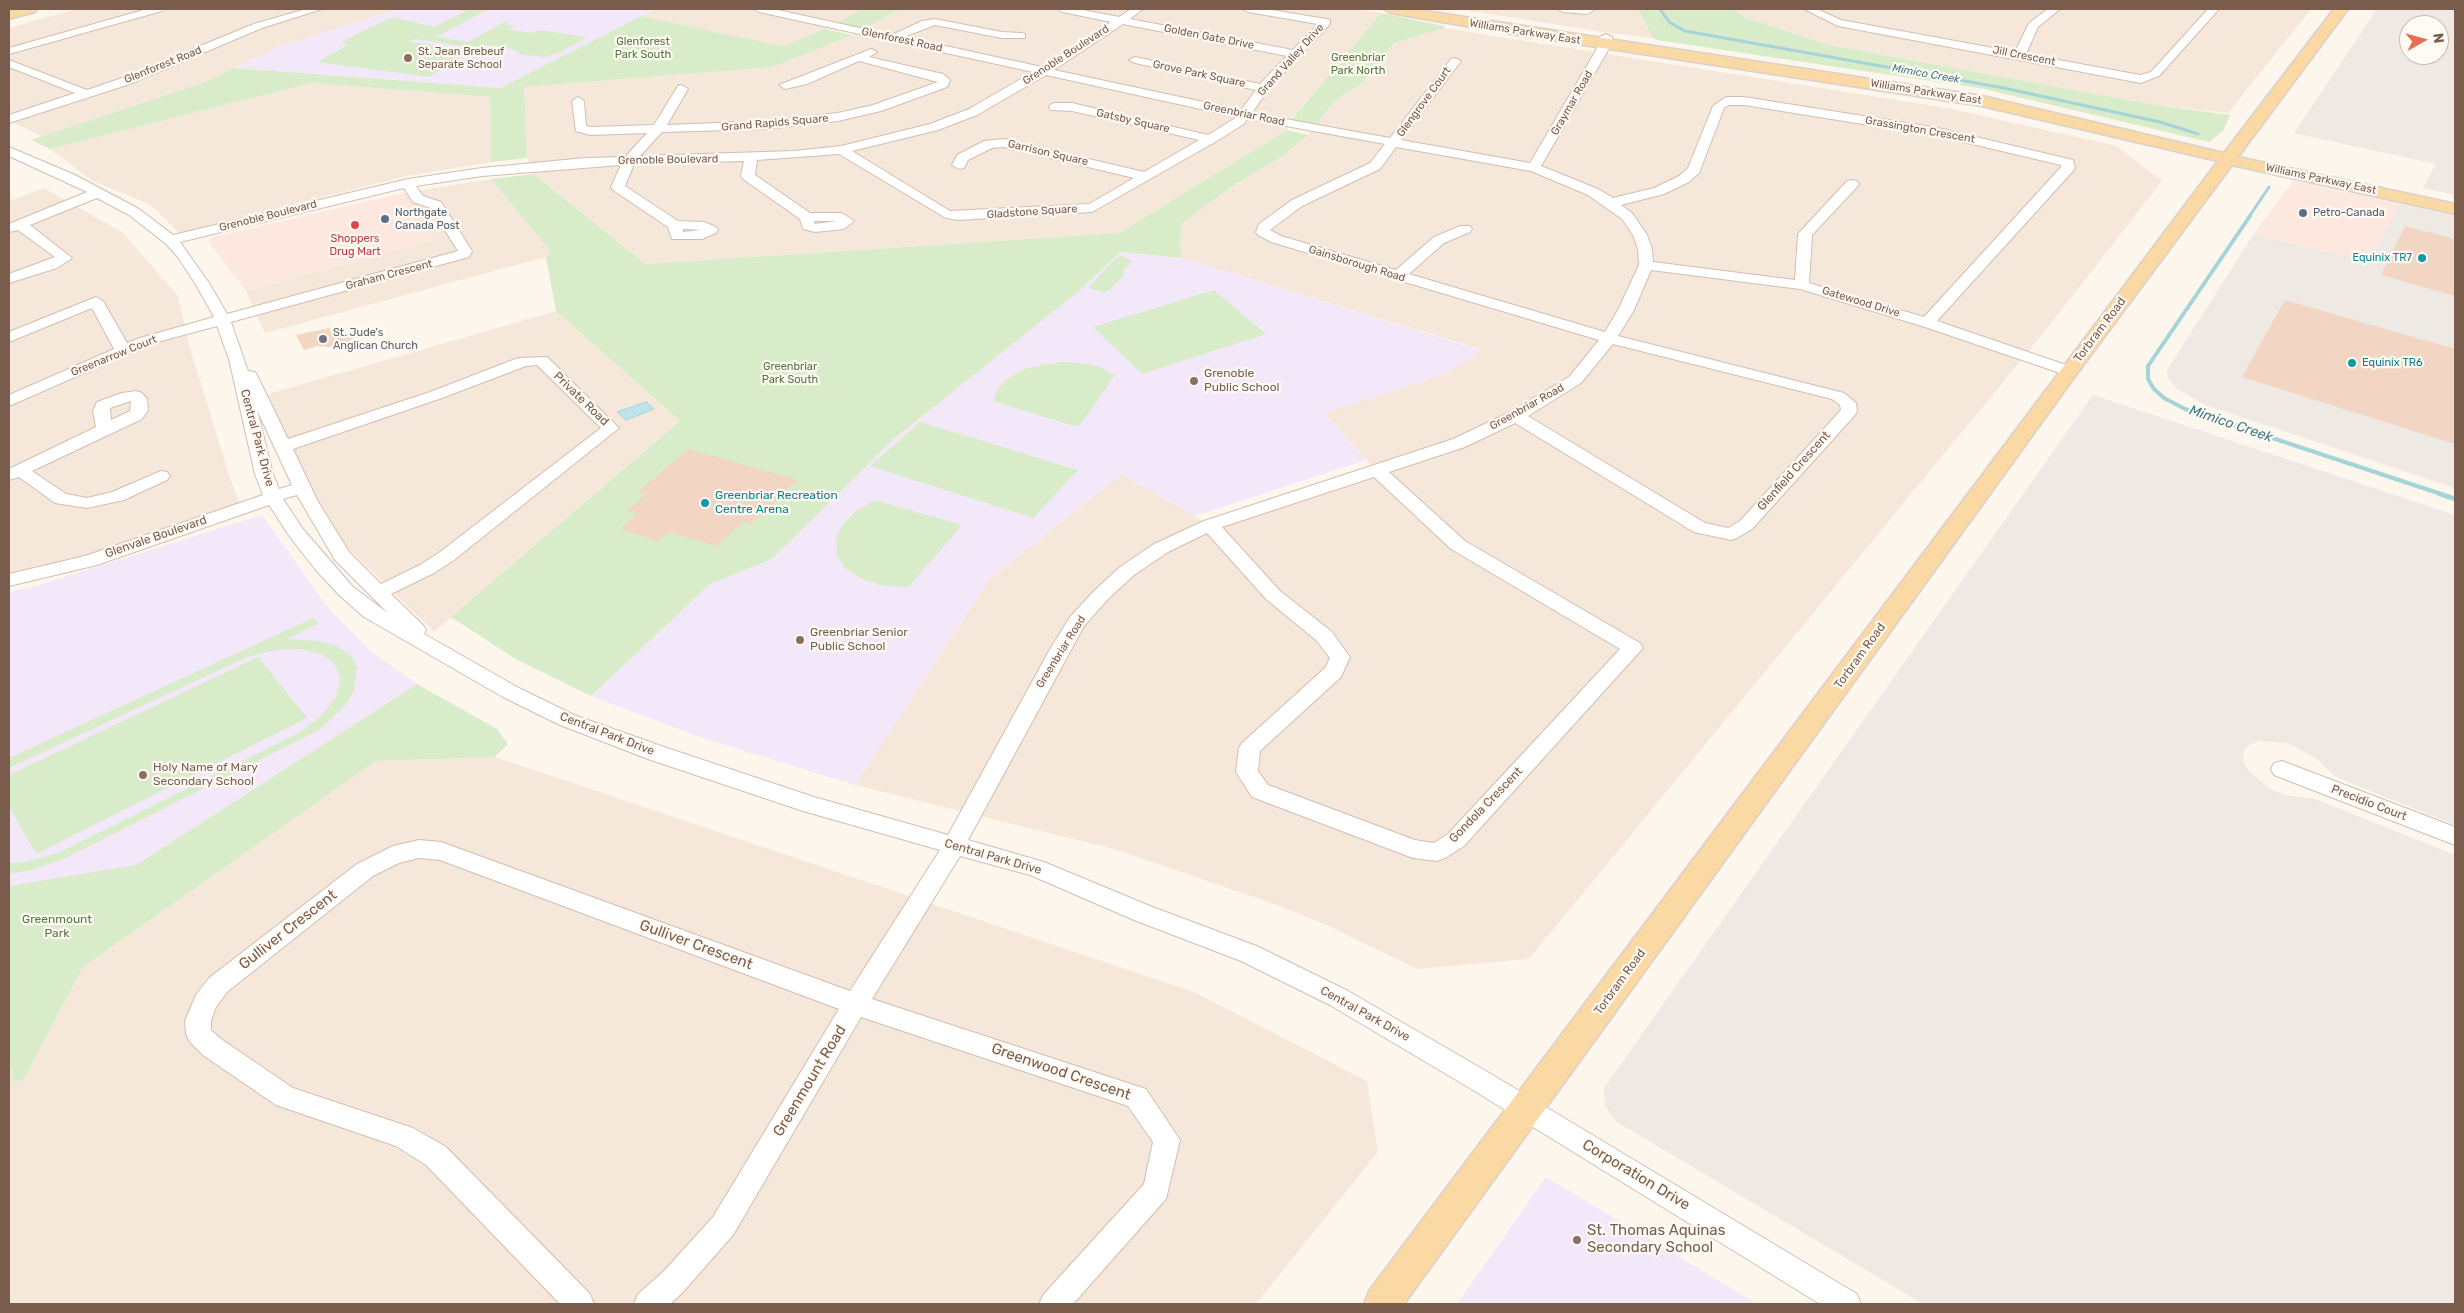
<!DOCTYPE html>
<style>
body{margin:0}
#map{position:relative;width:2464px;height:1313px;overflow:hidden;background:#fdf6ec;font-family:Rubik,sans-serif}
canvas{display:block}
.frame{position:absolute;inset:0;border:10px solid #7a5c4d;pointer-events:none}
.north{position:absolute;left:2399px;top:15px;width:50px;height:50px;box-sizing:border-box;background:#fffaf3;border:1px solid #cabbb1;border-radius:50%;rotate:83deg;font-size:14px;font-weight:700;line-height:20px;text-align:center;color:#7a5c4d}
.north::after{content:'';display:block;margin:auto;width:18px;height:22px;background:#e76f51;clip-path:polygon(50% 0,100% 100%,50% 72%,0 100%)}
</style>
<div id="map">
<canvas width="2464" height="1313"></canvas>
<div class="frame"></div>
<div class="north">N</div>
</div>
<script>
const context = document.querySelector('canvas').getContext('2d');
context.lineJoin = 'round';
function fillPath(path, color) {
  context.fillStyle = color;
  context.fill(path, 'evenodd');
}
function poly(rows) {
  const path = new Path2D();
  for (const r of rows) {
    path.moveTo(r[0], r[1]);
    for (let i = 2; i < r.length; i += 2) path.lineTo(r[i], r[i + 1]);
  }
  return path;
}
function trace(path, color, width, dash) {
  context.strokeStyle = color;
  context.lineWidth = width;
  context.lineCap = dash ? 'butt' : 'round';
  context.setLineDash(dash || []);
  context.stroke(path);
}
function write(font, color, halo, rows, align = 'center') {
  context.font = font + ' Rubik,sans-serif';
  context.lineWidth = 4.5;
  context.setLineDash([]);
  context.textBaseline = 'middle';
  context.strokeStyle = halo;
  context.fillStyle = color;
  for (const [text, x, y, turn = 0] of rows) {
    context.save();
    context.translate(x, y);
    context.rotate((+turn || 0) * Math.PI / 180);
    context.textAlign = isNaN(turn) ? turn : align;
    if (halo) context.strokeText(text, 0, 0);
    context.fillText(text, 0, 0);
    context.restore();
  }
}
fillPath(poly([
 [77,9,398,9,278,47,200,84,43,137,9,120,9,28],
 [655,9,862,9,846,20,783,46,641,16],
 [900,9,1359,9,1381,13,1291,119,1287,130,1119,233,645,264,534,174,527,158,524,87,773,67,853,35],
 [1459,9,1638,9,1653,38,1603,32],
 [1733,9,2311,9,2228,113,2155,105,1829,45,1746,18],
 [1444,28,1947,108,2117,146,2162,181,2049,326,1529,959,1417,969,1331,927,1280,906,1114,849,855,785,989,579,1122,474,1210,525,1376,470,1324,413,1447,373,1480,349,1182,258,1180,241,1182,223,1234,185,1283,156,1308,135,1333,102,1365,82,1394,43],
 [312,83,490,97,491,162,407,176,179,233,151,205,93,181,50,149],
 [491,179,550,251,546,257,265,333,246,291,433,240,403,193],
 [44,188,122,232,178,296,190,348,229,475,241,508,90,561,9,580,9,201],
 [556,311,680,421,434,632,341,541,301,475,268,394],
 [495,757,1194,992,1367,1081,1378,1152,1256,1304,9,1304,9,1050,13,1082,24,1079,83,967,376,761]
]), '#f5e8da');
fillPath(poly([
 [2293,181,2399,204,2369,261,2253,235],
 [403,193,434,240,246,291,208,241,213,237]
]), '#fde8e0');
fillPath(poly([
 [2377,9,2455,9,2455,195,2423,188,2436,164,2294,133],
 [2409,25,2439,25,2439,55,2409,55],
 [2399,204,2455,216,2455,488,2205,405,2176,388,2168,378,2167,370,2253,235,2369,261],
 [2093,395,2455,515,2455,825,2343,780,2332,774,2316,758,2287,743,2259,741,2249,745,2244,751,2243,760,2248,770,2270,789,2285,795,2315,799,2455,855,2455,1304,1923,1304,1617,1122,1605,1106,1604,1088]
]), '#efe9e4');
fillPath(poly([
 [398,9,655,9,500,88,234,68,278,47],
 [1120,252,1182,258,1480,350,1447,373,1324,413,1366,460,1195,516,1122,474,989,579,855,785,700,737,591,696,710,584,772,559,895,438,1079,291],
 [262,515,328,608,368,649,417,684,136,865,9,886,9,592,39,585],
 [1546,1177,1757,1304,1457,1304]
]), '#f3e8fa');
fillPath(poly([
 [470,9,488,9,437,37,468,42,508,20,511,20,504,24,515,26,510,30,534,33,539,30,587,37,561,52,544,57,523,55,512,49,487,45,480,49,416,39,408,42,473,50,429,77,317,62,348,45,341,42,392,17,434,27],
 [862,9,900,9,864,29,838,23],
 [1638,9,1733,9,1746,18,1829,45,2155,105,2230,115,2223,131,2209,142,1984,89,1657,40,1653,38],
 [1381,13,1444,26,1444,28,1394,43,1364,82,1333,102,1317,124,1291,120],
 [641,16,783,46,824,29,853,35,773,67,524,87,527,158,491,162,490,97,312,83,50,149,31,140,200,84,234,68,500,88],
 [1287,130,1308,135,1283,156,1234,185,1182,223,1180,241,1182,258,1120,252,1079,291,895,438,772,559,710,584,591,696,514,658,451,617,680,421,556,311,546,257,550,251,491,179,534,174,645,264,1119,233],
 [1122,256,1132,261,1123,271,1123,276,1110,290,1104,292,1088,288,1116,258],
 [1214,290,1266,334,1142,374,1093,327],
 [1062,362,1082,363,1100,367,1115,375,1080,425,1074,426,993,401,997,390,1007,379,1022,370,1041,365],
 [920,422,1078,470,1033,518,870,466],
 [874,500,959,524,960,528,908,587,883,586,862,579,846,569,837,555,836,540,842,525,855,512],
 [313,618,319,623,287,639,320,641,337,646,352,657,357,667,354,691,346,705,319,730,62,860,31,870,9,874,9,863,25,862,58,853,300,732,322,715,336,697,340,679,335,664,321,654,301,649,275,650,247,657,9,768,9,758],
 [258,657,307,718,36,854,9,807,9,775],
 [417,684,497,729,508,744,495,757,376,761,83,967,24,1079,13,1082,9,1050,9,886,136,865]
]), '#d8ecc9');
const water = poly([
 [646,402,654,409,626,420,617,412,646,402]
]);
fillPath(water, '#bfe3e8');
trace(water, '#a5d3da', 1);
trace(poly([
 [1660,9,1669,22,1685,31,2004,88,2160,122,2198,134],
 [2249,217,2269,187]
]), '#a5d3da', 3);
trace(poly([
 [2250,216,2148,366,2148,379,2154,389,2164,398,2185,409,2444,495]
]), '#a5d3da', 4);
trace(poly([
 [2440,494,2455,499]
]), '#a5d3da', 5);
fillPath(poly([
 [2405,226,2451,238,2455,241,2455,296,2381,275],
 [2285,300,2455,349,2455,444,2242,377],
 [329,328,332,334,355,336,342,348,318,346,304,350,296,335],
 [688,449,798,480,751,524,743,522,717,546,668,532,658,541,620,529,638,514,627,511,646,494,638,492]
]), '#f3d5c3');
const minor = poly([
 [147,9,163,9,162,11,9,54,9,48,147,9],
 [306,9,322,9,262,28,130,84,9,123,9,115,75,93,9,67,9,60,87,90,122,78,254,24,306,9],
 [754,9,773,9,892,35,922,21,935,19,1002,32,1021,33,1025,34,1025,38,1002,38,935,25,904,37,1042,67,1111,22,1062,12,1057,9,1078,9,1119,17,1131,9,1143,9,1130,19,1293,50,1318,24,1248,12,1243,9,1266,9,1326,19,1330,20,1330,24,1267,91,1252,113,1390,138,1451,59,1455,58,1461,61,1401,140,1530,163,1599,45,1600,37,1606,34,1612,37,1611,45,1541,166,1598,189,1613,198,1654,188,1679,176,1688,168,1713,106,1726,97,1744,97,1938,128,2073,160,2075,168,2073,171,1937,321,2075,368,2077,371,2075,374,2063,374,1922,326,1800,289,1651,270,1634,310,1618,336,1844,393,1856,403,1857,411,1855,415,1752,529,1737,538,1731,540,1694,532,1515,423,1465,447,1389,472,1465,541,1640,643,1643,648,1464,846,1445,858,1437,861,1413,858,1252,797,1236,772,1239,748,1242,743,1325,668,1330,658,1317,641,1266,599,1207,533,1168,552,1134,575,1108,599,1084,626,968,840,1044,862,1150,906,1259,947,1348,991,1486,1071,1857,1294,1861,1304,1820,1304,1468,1087,1330,1005,1241,961,1134,920,1030,875,960,856,872,999,1146,1089,1180,1140,1166,1199,1073,1304,1039,1304,1044,1294,1144,1184,1153,1142,1128,1106,861,1017,733,1235,683,1292,670,1304,634,1304,638,1294,663,1272,713,1217,839,1009,440,860,419,858,399,863,373,876,227,992,216,1007,211,1021,211,1030,221,1039,293,1088,413,1128,446,1147,590,1294,594,1304,560,1304,426,1165,396,1146,276,1105,203,1055,190,1042,186,1034,185,1021,196,995,209,978,357,864,393,846,419,840,441,842,850,991,940,850,803,811,648,759,560,725,503,697,364,617,339,595,315,569,290,537,269,505,97,565,9,586,9,574,85,556,263,495,255,474,229,359,217,326,150,344,9,406,9,395,114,349,92,308,9,342,9,332,96,297,103,301,127,343,140,338,214,317,195,283,177,256,165,243,129,215,97,198,30,225,72,258,57,268,9,283,9,274,55,257,18,230,9,232,9,224,87,192,9,156,9,147,75,175,139,209,173,235,408,179,482,168,585,158,625,157,647,133,590,135,576,131,572,101,578,97,584,101,586,126,591,127,654,125,678,86,682,85,688,89,667,125,766,121,838,113,873,105,938,82,859,61,807,84,785,89,779,85,871,49,877,52,869,57,943,74,950,80,947,87,881,111,838,121,766,129,662,132,640,156,794,151,841,146,930,124,969,109,1033,72,759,12,754,9],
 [1123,24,1287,56,1260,84,1135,57,1129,60,1135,63,1256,90,1241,110,1054,70,1123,24],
 [1046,75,1237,117,1208,135,1072,103,1055,103,1051,104,1049,107,1051,110,1072,111,1199,140,1144,172,1004,139,984,141,957,155,952,165,959,169,964,168,968,160,992,148,1004,147,1134,178,1089,204,950,211,852,151,938,130,977,115,1046,75],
 [1729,105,1744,105,1938,136,2061,165,2061,167,1924,317,1809,283,1812,235,1857,187,1859,184,1857,181,1852,180,1847,181,1798,234,1795,280,1653,262,1652,249,1647,235,1632,213,1621,205,1664,194,1689,182,1699,173,1724,108,1729,105],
 [1247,119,1385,144,1370,163,1292,200,1259,224,1256,232,1258,235,1271,242,1599,340,1569,377,1510,412,1453,439,1204,521,1154,544,1120,567,1094,591,1070,617,1049,651,948,835,814,797,664,747,574,715,517,687,424,634,426,630,423,625,391,594,434,573,454,560,619,428,547,357,518,358,430,392,288,439,257,375,255,372,248,371,231,322,469,257,472,251,441,202,423,196,416,186,482,176,621,165,611,187,613,190,668,227,672,239,702,239,716,233,718,230,716,227,704,222,678,221,625,186,634,164,744,161,741,176,743,179,800,219,803,229,815,232,844,229,854,221,842,213,810,213,755,175,757,160,839,154,946,218,958,220,1092,212,1215,142,1244,124,1247,119],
 [1396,147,1531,171,1588,195,1622,219,1633,235,1638,249,1639,265,1618,310,1605,332,1409,274,1444,243,1470,232,1472,229,1470,226,1460,226,1434,237,1396,270,1281,236,1270,230,1302,206,1380,169,1396,147],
 [404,188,413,202,431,208,458,251,227,314,209,283,180,242,404,188],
 [814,221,837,221,815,224,814,221],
 [683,229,701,230,683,232,683,229],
 [1613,344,1832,399,1840,405,1841,410,1740,521,1728,528,1705,523,1528,416,1581,383,1613,344],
 [537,365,601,428,440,552,420,565,381,584,349,552,317,500,293,449,442,398,526,366,537,365],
 [257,410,292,485,279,489,273,474,257,410],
 [1374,477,1451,549,1620,649,1448,834,1434,843,1415,840,1268,785,1258,771,1260,751,1341,677,1350,657,1331,631,1280,591,1222,527,1374,477],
 [297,495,335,560,388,613,353,587,303,529,283,499,297,495],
 [1558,9,1596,9,1587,14,1563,12,1558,9],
 [1804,9,1817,9,1841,20,2015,52,2029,23,2048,9,2060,9,2038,27,2026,54,2140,75,2151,72,2208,9,2219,9,2159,76,2141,83,1838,26,1804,9],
 [136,391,142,393,147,399,148,410,142,419,32,471,66,494,87,498,112,492,161,471,167,472,170,476,167,480,124,500,87,508,55,503,19,477,9,480,9,469,96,427,93,411,97,402,122,393,136,391],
 [131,401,130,411,111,420,110,408,131,401],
 [2282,761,2455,827,2455,845,2274,775,2271,769,2274,763,2282,761]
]);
const major = poly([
 [16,9,37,9,35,12,9,19,9,11,16,9],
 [1383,9,1412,9,1982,96,2224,153,2334,9,2348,9,2238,157,2455,204,2455,214,2232,165,2076,375,1404,1304,1364,1304,1369,1291,2218,161,1982,106,1512,34,1390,13,1383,9]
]);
trace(minor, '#d1beb0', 2);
trace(major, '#dad1cd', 3);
fillPath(minor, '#fff');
fillPath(major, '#fbd9a5');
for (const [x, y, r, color] of [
 [408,58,5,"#8d6e63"],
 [2303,213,5,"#5c6f8a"],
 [385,219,5,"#5c6f8a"],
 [355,225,5,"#e0444e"],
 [2422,258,5,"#0f9aa8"],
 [323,339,5,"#6b7280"],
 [2352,363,5,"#0f9aa8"],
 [1194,381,5,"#8d6e63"],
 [705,503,5,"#0f9aa8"],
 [800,640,5,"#8d6e63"],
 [143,775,5,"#8d6e63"],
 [1577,1240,5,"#8d6e63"]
]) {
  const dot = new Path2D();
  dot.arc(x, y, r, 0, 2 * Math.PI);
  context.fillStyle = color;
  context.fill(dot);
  trace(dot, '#fffaf3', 2);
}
write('11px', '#7a5c4d', '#fffaf3', [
 ["Williams Parkway East",1525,32,9],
 ["Golden Gate Drive",1209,37,11],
 ["Glenforest Road",902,40,12],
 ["Grenoble Boulevard",1066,55,-33],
 ["Jill Crescent",2024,56,11],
 ["Grand Valley Drive",1291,60,-48],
 ["Glenforest Road",163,65,-22],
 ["Grove Park Square",1199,74,12],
 ["Williams Parkway East",1926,92,9],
 ["Glengrove Court",1424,102,-54],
 ["Graymar Road",1572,103,-60],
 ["Greenbriar Road",1244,114,12],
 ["Gatsby Square",1133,121,13],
 ["Grand Rapids Square",775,123,-5],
 ["Grassington Crescent",1920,130,10],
 ["Garrison Square",1048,153,13],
 ["Grenoble Boulevard",668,160,-1],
 ["Williams Parkway East",2321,179,12],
 ["Gladstone Square",1032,212,-4],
 ["Grenoble Boulevard",268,216,-14],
 ["Gainsborough Road",1357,264,17],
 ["Graham Crescent",389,275,-15],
 ["Gatewood Drive",1861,302,17],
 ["Greenarrow Court",114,356,-22],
 ["Greenbriar Road",1527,407,-29],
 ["Greenbriar Road",1061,652,-58]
]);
write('11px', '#537a41', '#fffaf3', [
 ["Glenforest",643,42],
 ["Park South",643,55],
 ["Greenbriar",1358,58],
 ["Park North",1358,71],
 ["Greenbriar",790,367],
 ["Park South",790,380]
]);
write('11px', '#785e54', '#fffaf3', [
 ["St. Jean Brebeuf",418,52],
 ["Separate School",418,65]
], 'left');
write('italic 11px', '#437c86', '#fffaf3', [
 ["Mimico Creek",1926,74,10]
]);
write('11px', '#4e5e75', '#fffaf3', [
 ["Northgate",395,213],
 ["Canada Post",395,226],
 ["Petro-Canada",2313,213]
], 'left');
write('11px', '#be3a42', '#fffaf3', [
 ["Shoppers",355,239],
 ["Drug Mart",355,252]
]);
write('11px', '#0d838f', '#fffaf3', [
 ["Equinix TR7",2412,258],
 ["Equinix TR6",2362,363,"left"]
], 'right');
write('11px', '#5b616d', '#fffaf3', [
 ["St. Jude's",333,333],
 ["Anglican Church",333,346]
], 'left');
write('12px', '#7a5c4d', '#fffaf3', [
 ["Torbram Road",2100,330,-53],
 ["Private Road",581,399,44],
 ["Central Park Drive",257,438,75],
 ["Glenfield Crescent",1794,471,-48],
 ["Glenvale Boulevard",156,537,-19],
 ["Torbram Road",1860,656,-54],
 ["Central Park Drive",607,734,21],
 ["Precidio Court",2369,803,21],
 ["Gondola Crescent",1486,805,-46],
 ["Central Park Drive",993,857,16],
 ["Torbram Road",1620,982,-54],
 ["Central Park Drive",1365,1014,29]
]);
write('12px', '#785e54', '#fffaf3', [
 ["Grenoble",1204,374],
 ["Public School",1204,388],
 ["Greenbriar Senior",810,633],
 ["Public School",810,647],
 ["Holy Name of Mary",153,768],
 ["Secondary School",153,782]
], 'left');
write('12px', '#0d838f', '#fffaf3', [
 ["Greenbriar Recreation",715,496],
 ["Centre Arena",715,510]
], 'left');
write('12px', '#537a41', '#fffaf3', [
 ["Greenmount",57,920],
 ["Park",57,934]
]);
write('italic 14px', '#437c86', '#fffaf3', [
 ["Mimico Creek",2231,424,19]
]);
write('15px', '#7a5c4d', '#fffaf3', [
 ["Gulliver Crescent",288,930,-38],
 ["Gulliver Crescent",696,945,20],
 ["Greenwood Crescent",1061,1072,19],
 ["Greenmount Road",810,1081,-59],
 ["Corporation Drive",1636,1175,31]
]);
write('15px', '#785e54', '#fffaf3', [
 ["St. Thomas Aquinas",1587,1231],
 ["Secondary School",1587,1248]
], 'left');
</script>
